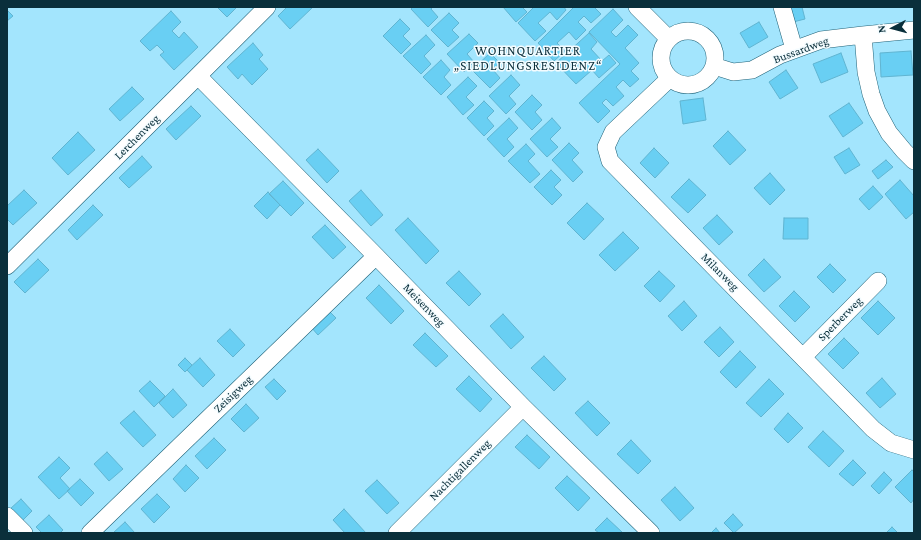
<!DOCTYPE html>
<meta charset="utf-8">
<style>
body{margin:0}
#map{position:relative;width:921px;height:540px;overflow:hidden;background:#a3e5fd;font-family:"Crimson Pro",serif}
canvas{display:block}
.frame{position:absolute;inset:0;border:8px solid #0a2f3b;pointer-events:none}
.north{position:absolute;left:873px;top:8px;width:40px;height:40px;-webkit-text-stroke:3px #f4fcff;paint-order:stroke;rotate:264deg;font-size:11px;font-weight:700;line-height:16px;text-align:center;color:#0a2f3b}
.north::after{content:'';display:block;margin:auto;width:14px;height:18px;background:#0a2f3b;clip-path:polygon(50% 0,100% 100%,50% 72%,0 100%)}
</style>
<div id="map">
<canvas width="921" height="540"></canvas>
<div class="frame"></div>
<div class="north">N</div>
</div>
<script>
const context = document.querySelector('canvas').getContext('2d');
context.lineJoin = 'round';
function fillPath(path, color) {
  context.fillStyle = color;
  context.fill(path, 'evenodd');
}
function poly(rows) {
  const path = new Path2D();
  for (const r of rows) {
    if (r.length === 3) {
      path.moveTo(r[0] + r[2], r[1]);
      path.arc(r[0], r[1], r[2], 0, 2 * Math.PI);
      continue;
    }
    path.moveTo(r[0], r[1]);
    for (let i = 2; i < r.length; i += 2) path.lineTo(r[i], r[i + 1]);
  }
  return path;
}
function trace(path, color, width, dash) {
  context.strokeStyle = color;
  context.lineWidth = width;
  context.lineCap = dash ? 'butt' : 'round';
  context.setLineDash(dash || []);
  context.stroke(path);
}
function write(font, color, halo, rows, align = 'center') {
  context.font = font + ' "Crimson Pro",serif';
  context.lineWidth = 3;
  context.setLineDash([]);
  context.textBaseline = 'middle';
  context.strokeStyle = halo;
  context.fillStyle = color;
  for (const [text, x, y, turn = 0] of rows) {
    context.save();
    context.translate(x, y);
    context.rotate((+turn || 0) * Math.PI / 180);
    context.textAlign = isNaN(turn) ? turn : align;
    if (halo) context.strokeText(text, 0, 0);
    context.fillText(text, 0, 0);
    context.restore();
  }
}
const building = poly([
 [217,7,237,7,227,17,217,7],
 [287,7,313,7,290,29,278,16,287,7],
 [413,7,433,7,431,9,438,17,428,27,411,9,413,7],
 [503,7,522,7,527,12,516,22,503,7],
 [534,7,564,7,566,10,557,20,550,12,538,23,546,31,535,41,518,23,534,7],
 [574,7,594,7,601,14,591,23,584,16,578,22,586,30,576,40,569,32,557,43,565,51,554,61,538,43,574,7],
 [789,7,802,7,805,19,793,22,789,7],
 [613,9,623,20,611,32,616,37,628,25,638,35,625,48,639,63,631,71,639,79,630,87,623,80,616,87,624,96,613,106,606,99,602,103,610,111,598,123,579,103,620,64,589,32,613,9],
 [7,10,13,16,7,21,7,10],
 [171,11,181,22,172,31,179,38,184,32,198,47,174,70,160,55,164,52,157,45,150,51,140,41,171,11],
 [449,13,459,23,452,30,459,37,448,47,431,30,449,13],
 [400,19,410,29,403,36,411,44,401,54,383,36,400,19],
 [759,22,768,37,749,48,740,33,759,22],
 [589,33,597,42,591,49,602,61,609,55,616,63,599,78,592,70,576,84,556,63,589,33],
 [469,34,478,43,467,54,474,62,464,72,447,54,469,34],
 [426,35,435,45,424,56,431,64,421,74,403,56,426,35],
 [253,43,263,55,259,59,268,69,252,85,242,74,238,79,227,67,253,43],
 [911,51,913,75,881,77,880,53,911,51],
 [490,53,500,63,493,70,500,78,490,88,472,70,490,53],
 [841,53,848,72,821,83,813,64,841,53],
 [441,60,450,70,444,77,451,85,441,95,423,77,441,60],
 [786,70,798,88,780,99,769,82,786,70],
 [511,75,520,85,509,96,516,104,506,114,489,96,511,75],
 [468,77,477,86,466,97,474,105,463,115,447,97,468,77],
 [132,87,144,99,120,121,109,109,132,87],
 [532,95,542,105,535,112,542,120,532,130,515,112,532,95],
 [703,98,706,120,683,124,680,101,703,98],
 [484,101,494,111,487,118,494,126,484,136,467,118,484,101],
 [849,103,863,123,843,137,829,116,849,103],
 [191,106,201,116,176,140,166,129,191,106],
 [509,118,518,128,507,139,514,147,504,157,487,139,509,118],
 [552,118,561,128,550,139,558,147,547,157,530,139,552,118],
 [728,131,746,150,730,165,713,146,728,131],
 [78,132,95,150,68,175,52,158,78,132],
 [569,143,579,153,572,160,583,172,573,182,552,160,569,143],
 [526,144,535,154,528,161,540,174,530,183,508,161,526,144],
 [654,148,669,163,655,178,640,163,654,148],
 [849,148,860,165,845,174,834,157,849,148],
 [318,149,339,171,327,183,306,160,318,149],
 [142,156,152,167,129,188,119,178,142,156],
 [886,160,893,167,878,179,872,171,886,160],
 [551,170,561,180,554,187,562,195,552,205,534,187,551,170],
 [770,173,785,190,770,205,754,188,770,173],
 [689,179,706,195,688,213,671,197,689,179],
 [900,180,914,196,914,212,906,219,885,194,900,180],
 [283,181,304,203,291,216,269,194,283,181],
 [873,186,883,197,869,210,859,199,873,186],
 [24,190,37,203,13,225,7,219,7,206,24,190],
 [361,190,383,215,371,226,349,201,361,190],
 [268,192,280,205,267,219,254,206,268,192],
 [587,203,604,219,584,240,567,223,587,203],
 [93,205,103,215,77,240,68,230,93,205],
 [717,215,733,232,719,245,703,228,717,215],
 [408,218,439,251,426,264,395,230,408,218],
 [784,218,808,218,808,239,783,239,784,218],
 [325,225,346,247,333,259,312,237,325,225],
 [623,232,639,248,615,271,599,255,623,232],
 [38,259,49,270,25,293,14,282,38,259],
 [764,259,781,277,764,292,748,275,764,259],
 [830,264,846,280,833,293,817,277,830,264],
 [459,271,481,294,469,306,446,283,459,271],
 [659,271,675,286,660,302,644,286,659,271],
 [379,285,404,311,391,324,366,298,379,285],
 [794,291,810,307,795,322,779,306,794,291],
 [684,301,697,316,682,331,668,316,684,301],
 [878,301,895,318,878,335,861,318,878,301],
 [328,310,336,318,318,335,311,327,328,310],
 [503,314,524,337,511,349,490,326,503,314],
 [720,327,734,342,719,357,704,342,720,327],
 [230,329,245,345,233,357,217,341,230,329],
 [425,333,448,356,436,367,413,345,425,333],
 [844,338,859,353,843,369,828,354,844,338],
 [740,351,756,367,736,388,720,372,740,351],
 [544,356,566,379,554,391,531,368,544,356],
 [185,358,192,365,185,372,178,365,185,358],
 [200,358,215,375,203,387,187,370,200,358],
 [469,376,492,399,480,412,456,389,469,376],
 [882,378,896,394,880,408,866,393,882,378],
 [274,379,286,391,277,400,265,387,274,379],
 [769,379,784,394,761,417,746,403,769,379],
 [150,381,165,396,154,407,139,391,150,381],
 [173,389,187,405,173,418,159,403,173,389],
 [588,401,610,423,597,436,575,413,588,401],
 [246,404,259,418,244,432,231,419,246,404],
 [134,411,156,435,143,447,120,423,134,411],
 [788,413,803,428,788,443,774,429,788,413],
 [823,431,844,451,829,467,808,447,823,431],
 [527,435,550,457,539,469,515,447,527,435],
 [214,438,226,450,207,469,195,456,214,438],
 [631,440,651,461,638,474,617,454,631,440],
 [107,452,123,469,109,481,94,464,107,452],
 [59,457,70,468,60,478,70,489,59,499,38,477,59,457],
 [853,460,866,473,853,486,839,474,853,460],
 [186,465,199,478,185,492,173,479,186,465],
 [912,470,914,472,914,499,911,503,895,487,912,470],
 [884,472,892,480,879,494,871,486,884,472],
 [567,476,590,498,578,511,555,488,567,476],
 [80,479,94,493,81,506,67,491,80,479],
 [377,480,399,503,387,514,365,491,377,480],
 [675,487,694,508,680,521,661,500,675,487],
 [157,494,170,507,154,523,141,509,157,494],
 [21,499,32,511,22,521,10,509,21,499],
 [344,509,366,533,345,533,333,520,344,509],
 [733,514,743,525,734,533,724,523,733,514],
 [49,515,63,530,60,533,42,533,36,527,49,515],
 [607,518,623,533,599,533,595,530,607,518],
 [125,522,135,533,113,533,125,522],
 [892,527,898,533,886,533,892,527],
 [716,528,720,533,711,533,716,528]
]);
fillPath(building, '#69cff3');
trace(building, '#60b4d1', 1);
const minor = poly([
 [637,7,669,39],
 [782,7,794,49],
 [688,58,27],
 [863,35,866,72,871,94,877,111,889,133,904,151,914,161],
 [714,66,733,72,752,70,780,55,821,40,863,35,914,30],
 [198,76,376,256,523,407,651,533],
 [670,78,613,132,606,147,610,161,873,429,891,443,914,450],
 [7,266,267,7],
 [803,357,878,281],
 [7,516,24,533],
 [90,533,376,256],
 [397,533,523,407]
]);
trace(minor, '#206278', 18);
trace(minor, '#fff', 17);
write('12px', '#0a2f3b', '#f4fcff', [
 ["Bussardweg",801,50,-20],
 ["Lerchenweg",137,137,-45],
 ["Milanweg",720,272,45],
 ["Meisenweg",424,305,46],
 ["Sperberweg",840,319,-45],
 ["Zeisigweg",233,394,-44],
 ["Nachtigallenweg",460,470,-45]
]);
context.letterSpacing = '1px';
write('13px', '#0a2f3b', '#f4fcff', [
 ["WOHNQUARTIER",528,51],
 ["„SIEDLUNGSRESIDENZ“",528,66]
]);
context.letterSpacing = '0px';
</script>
